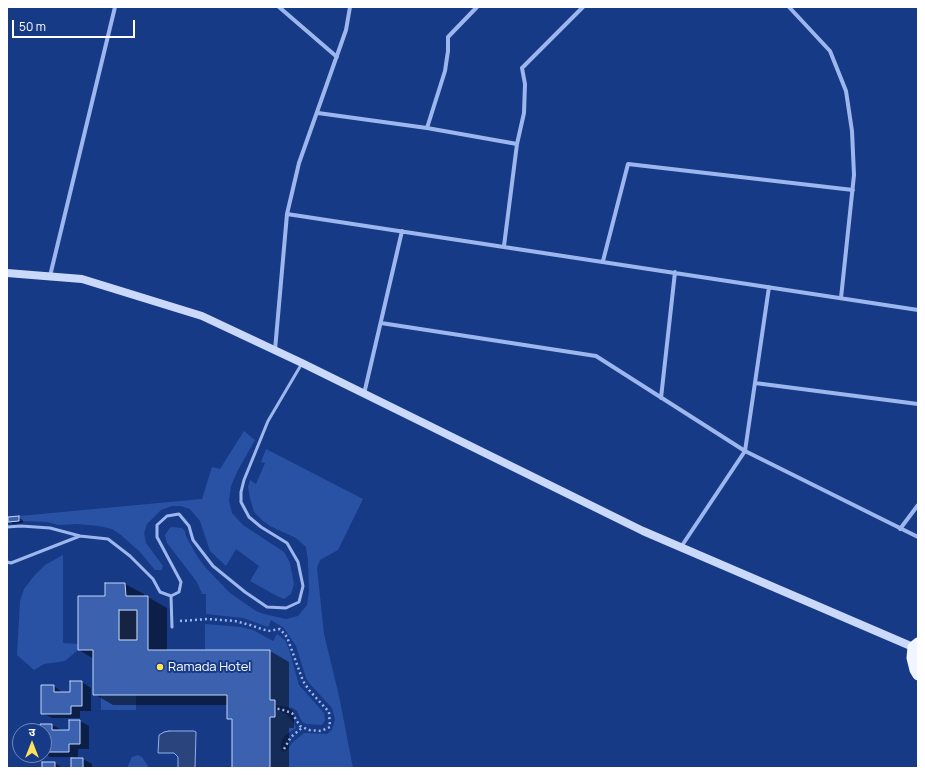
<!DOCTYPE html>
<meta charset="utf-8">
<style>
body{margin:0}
#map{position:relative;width:925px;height:775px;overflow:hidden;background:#173a87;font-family:Manrope,"Noto Sans Devanagari",sans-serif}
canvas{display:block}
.frame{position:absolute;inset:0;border:8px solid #fff;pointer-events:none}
.north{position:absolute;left:12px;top:723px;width:40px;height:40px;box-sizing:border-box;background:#173a87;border:1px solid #7489b7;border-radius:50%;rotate:0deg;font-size:11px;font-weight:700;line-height:16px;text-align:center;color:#fff}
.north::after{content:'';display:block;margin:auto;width:14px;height:18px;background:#ffe359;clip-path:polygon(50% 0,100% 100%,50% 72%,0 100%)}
.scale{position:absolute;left:12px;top:20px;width:123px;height:18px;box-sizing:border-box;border:2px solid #fff;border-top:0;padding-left:5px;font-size:12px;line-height:14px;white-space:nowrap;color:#fff;-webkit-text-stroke:3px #173a87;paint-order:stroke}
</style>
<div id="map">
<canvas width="925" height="775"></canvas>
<div class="frame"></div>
<div class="north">उ</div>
<div class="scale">50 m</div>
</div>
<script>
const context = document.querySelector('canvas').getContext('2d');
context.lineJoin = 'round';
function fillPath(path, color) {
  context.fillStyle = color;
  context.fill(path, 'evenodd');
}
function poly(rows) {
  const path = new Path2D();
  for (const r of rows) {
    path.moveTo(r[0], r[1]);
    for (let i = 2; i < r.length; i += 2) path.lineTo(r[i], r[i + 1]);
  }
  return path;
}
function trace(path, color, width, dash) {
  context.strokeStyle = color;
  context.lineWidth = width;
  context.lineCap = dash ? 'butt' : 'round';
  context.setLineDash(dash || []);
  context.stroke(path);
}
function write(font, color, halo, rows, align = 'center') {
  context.font = font + ' Manrope,sans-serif';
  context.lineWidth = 4;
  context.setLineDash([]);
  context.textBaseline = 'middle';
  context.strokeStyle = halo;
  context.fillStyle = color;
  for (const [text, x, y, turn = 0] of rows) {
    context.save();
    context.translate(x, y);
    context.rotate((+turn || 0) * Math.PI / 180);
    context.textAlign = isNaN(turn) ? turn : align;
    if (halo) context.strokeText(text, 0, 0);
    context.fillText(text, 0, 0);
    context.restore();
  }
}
fillPath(poly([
 [244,431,255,440,238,470,231,486,229,501,232,513,243,525,284,552,290,563,294,584,291,594,284,599,277,596,250,581,259,566,236,549,226,566,210,551,200,521,194,514,190,509,181,506,172,506,161,510,147,524,144,533,146,543,163,566,162,570,155,570,140,552,121,535,112,529,99,526,77,524,58,525,47,522,19,521,19,516,202,499,212,467,220,469],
 [266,449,363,499,338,550,320,560,317,568,324,634,339,696,353,768,270,768,270,717,275,717,275,711,280,711,286,714,294,723,296,728,287,734,283,738,281,744,281,750,283,752,287,750,292,743,304,733,327,734,332,730,335,719,332,708,309,683,306,678,296,646,284,628,271,620,268,627,243,618,206,614,206,594,202,594,197,582,167,543,165,535,169,529,171,527,182,528,185,531,186,536,197,556,205,567,230,593,256,611,264,614,286,619,298,616,307,605,309,591,308,560,306,547,296,538,270,526,263,521,254,512,250,498,248,487,250,480,256,484,265,463,261,462],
 [63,555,63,643,78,644,78,650,65,661,44,664,34,670,17,655,20,601,24,589,34,576,45,565],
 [205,624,241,627,253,630,273,641,277,634,285,640,289,649,299,685,324,713,325,720,323,724,321,725,306,724,302,722,297,711,293,708,275,705,275,700,270,700,270,651,205,650],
 [101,695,136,695,136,710,101,710],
 [138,755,142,757,149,768,127,768,132,757]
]), '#2952a5');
const water = poly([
 [119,610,137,610,137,640,119,640,119,610],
 [169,731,194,731,196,732,195,768,178,768,178,757,174,753,158,753,159,735,164,732,169,731]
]);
fillPath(water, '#2a457e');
trace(water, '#8fb0f0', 1);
fillPath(poly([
 [18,517,23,520,23,523,13,524,9,521],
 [106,584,125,584,144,594,144,597,148,597,167,608,167,651,270,651,289,662,289,708,294,712,294,728,289,728,289,768,233,768,233,721,228,718,228,705,113,705,94,694,94,659,79,650,106,597],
 [82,682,91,688,91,711,80,711,80,718,52,718,42,713,54,686,63,693,71,693],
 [70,721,80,721,89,726,89,749,78,749,78,757,50,757,44,753,44,731,41,731,41,725,52,725,62,730,70,731],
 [83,759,92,764,92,768,72,768],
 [55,763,63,768,43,768]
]), '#0007');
const building = poly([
 [19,516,19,521,8,522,8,517,19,516],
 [105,583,125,583,126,596,148,596,148,650,270,650,270,700,275,700,275,717,270,717,270,768,232,768,232,719,227,719,227,695,93,695,93,650,78,650,78,596,105,596,105,583],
 [119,610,137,610,137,640,119,640,119,610],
 [70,681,82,681,82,706,71,706,71,714,41,714,41,685,54,685,54,692,70,692,70,681],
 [69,720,80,720,80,744,69,744,69,752,44,752,44,731,40,731,40,724,52,724,52,730,69,730,69,720],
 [71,758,83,758,83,768,71,768,71,758],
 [42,762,55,762,55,768,42,768,42,762]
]);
fillPath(building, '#3b61af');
trace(building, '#c2d5fa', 1);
trace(poly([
 [180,621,208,619,235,621,250,625,268,631,280,629,287,637,303,681,309,690,329,712,330,727,321,731,309,730,300,726,292,713,280,709,277,709],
 [284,749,291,737,303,727]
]), '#9db7ee', 2.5, [2, 3]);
trace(poly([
 [7,527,21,526,50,528,80,536],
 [7,562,11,563,80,536,108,539,130,556,153,579,160,592,171,596],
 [172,627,171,596,179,592,181,582,157,537,157,525,167,516,179,514,189,526,193,540,213,566,245,592,267,607,286,608,299,602,303,586,298,562,287,543,261,527,249,517,241,502,241,492,244,480,268,421,301,365]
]), '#9db7ee', 3);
trace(poly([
 [279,7,337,57],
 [789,7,830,51,846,91,852,131,854,175,841,298],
 [318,113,427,128,517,144,504,246],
 [427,128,445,71,448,51,448,37,477,7],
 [517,144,524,113,525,84,522,68,583,7],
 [287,214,299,163,346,30,350,7],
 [603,261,628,164,853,190],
 [50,276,115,7],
 [769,287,745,451,918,537],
 [381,323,596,356,745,451,681,547],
 [275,350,287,214,918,310],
 [755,383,918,404],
 [364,394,402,231],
 [661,398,675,272],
 [900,529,918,505]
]), '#9db7ee', 4);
trace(poly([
 [7,273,82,279,202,316,302,363,643,531,913,647]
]), '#cad9fa', 8);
trace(poly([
 [918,643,913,647,912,658,915,670,918,675]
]), '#f1f5ff', 11);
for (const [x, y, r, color] of [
 [160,667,4,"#ffe359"]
]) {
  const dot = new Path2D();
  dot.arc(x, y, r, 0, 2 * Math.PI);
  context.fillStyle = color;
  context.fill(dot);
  trace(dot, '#173a87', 1.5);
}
write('13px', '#fff', '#173a87', [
 ["Ramada Hotel",168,667]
], 'left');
</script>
